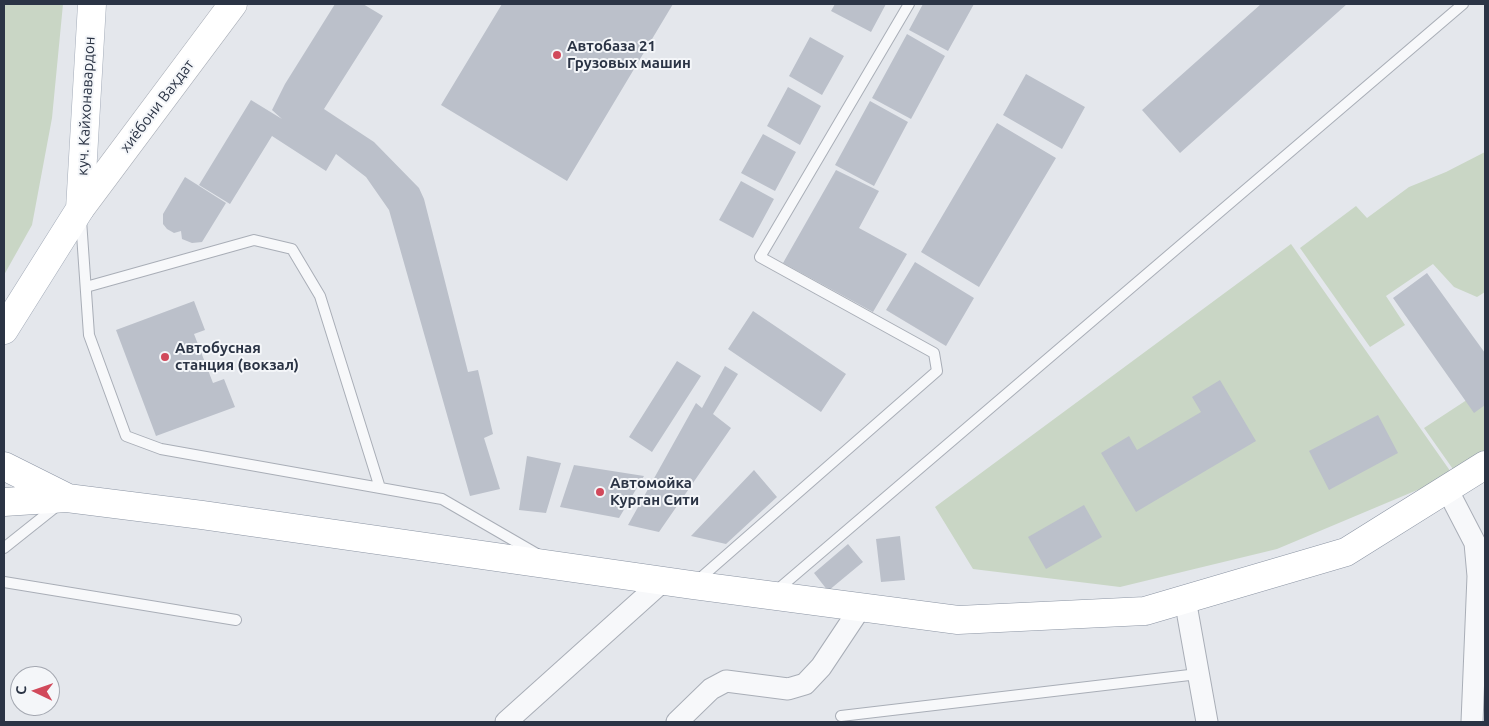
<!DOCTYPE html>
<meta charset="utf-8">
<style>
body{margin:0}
#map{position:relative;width:1489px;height:726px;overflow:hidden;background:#e4e7ec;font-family:Ubuntu,sans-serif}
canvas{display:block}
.frame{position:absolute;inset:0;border:5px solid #2b3445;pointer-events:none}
.north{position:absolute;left:10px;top:666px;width:50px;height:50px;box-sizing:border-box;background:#f4f6f9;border:1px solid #a4a8b1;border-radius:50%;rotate:273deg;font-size:14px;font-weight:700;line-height:20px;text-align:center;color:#2b3445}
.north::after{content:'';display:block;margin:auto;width:18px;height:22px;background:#d1495b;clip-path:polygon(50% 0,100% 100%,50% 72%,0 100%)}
</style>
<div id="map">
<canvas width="1489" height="726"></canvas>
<div class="frame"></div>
<div class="north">С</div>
</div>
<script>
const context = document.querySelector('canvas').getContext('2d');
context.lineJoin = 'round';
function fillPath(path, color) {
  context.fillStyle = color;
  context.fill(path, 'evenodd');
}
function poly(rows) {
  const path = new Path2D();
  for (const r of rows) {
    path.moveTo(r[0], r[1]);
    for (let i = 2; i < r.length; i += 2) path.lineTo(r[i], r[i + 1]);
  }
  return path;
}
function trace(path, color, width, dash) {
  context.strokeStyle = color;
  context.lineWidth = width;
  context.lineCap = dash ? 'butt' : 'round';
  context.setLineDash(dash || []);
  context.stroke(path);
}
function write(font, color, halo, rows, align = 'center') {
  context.font = font + ' Ubuntu,sans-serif';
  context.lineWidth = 4;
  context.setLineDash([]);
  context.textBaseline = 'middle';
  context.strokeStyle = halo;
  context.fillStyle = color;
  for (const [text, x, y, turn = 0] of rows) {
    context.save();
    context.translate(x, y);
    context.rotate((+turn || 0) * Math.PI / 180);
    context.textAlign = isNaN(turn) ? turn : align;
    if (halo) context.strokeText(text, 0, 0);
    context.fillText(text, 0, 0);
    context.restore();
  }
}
fillPath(poly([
 [4,4,63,4,52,118,32,225,4,275],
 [1485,152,1485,292,1477,297,1454,287,1433,264,1386,296,1405,325,1370,347,1300,248,1356,206,1367,218,1409,187,1446,172],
 [1291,244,1453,475,1277,549,1120,587,973,569,935,507],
 [1485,388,1485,451,1455,472,1424,428]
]), '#c9d6c5');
fillPath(poly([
 [335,4,363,4,383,16,324,109,374,142,419,188,424,199,468,372,478,370,493,434,484,438,500,489,470,496,389,210,366,177,336,154,326,171,272,136,230,204,199,185,251,100,282,119,272,110,285,84],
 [502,4,673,4,567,181,441,105],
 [835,4,886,4,871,32,831,11],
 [923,4,974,4,948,51,909,30],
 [1261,4,1347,4,1180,153,1142,110],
 [907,34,945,56,911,119,872,98],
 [810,37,844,56,822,95,789,76],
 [1026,74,1085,107,1062,149,1003,115],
 [788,87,821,106,800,145,767,126],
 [870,101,908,122,874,186,835,165],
 [997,123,1056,158,979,287,921,252],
 [763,134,796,152,775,191,741,173],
 [836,170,879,191,859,228,907,254,873,312,783,263],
 [185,177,226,203,202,242,192,243,182,239,181,231,174,233,167,229,163,224,163,214],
 [741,181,774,199,753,238,719,220],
 [915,262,974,298,946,346,886,310],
 [1427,273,1485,353,1485,405,1474,413,1393,298],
 [194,301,205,330,194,334,213,383,224,379,235,407,156,436,116,330],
 [753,311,846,374,821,412,728,349],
 [677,361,701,376,652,452,629,437],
 [725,366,738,374,713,414,731,428,659,532,628,525,696,403,702,408],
 [1220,380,1256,441,1136,512,1101,453,1129,436,1137,450,1201,412,1192,397],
 [1378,415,1398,453,1329,490,1309,451],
 [527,456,561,463,546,513,519,510],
 [574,465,644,476,619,518,560,507],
 [754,470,777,497,726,544,691,536],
 [1084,505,1102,537,1046,569,1028,537],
 [900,536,905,580,881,582,876,539],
 [848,544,863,562,828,591,814,573]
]), '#bbc0ca');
const service = poly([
 [81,220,89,335,126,436,161,449,442,499,537,554],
 [86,287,254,240,292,249,320,296,380,488],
 [4,548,58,505],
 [697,581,937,371,934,353,760,257,909,4],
 [4,582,236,620],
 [776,591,1463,4],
 [841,716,1198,674]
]);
const minor = poly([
 [1447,489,1475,543,1478,576,1472,722],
 [1185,599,1207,722],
 [506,722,663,581],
 [677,722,711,689,726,681,788,689,805,684,821,667,861,607]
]);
const secondary = poly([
 [80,209,233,4]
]);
const primary = poly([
 [4,330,80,209,92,4]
]);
const trunk = poly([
 [4,466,66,497],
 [4,502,67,498,202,515,692,585,958,620,1145,611,1346,552,1485,465]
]);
trace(service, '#a9aeb7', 12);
trace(minor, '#a9aeb7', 23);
trace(secondary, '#a9aeb7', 29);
trace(primary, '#a3abb8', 29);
trace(trunk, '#8b94a3', 29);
trace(service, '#f7f8fa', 10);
trace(minor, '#f7f8fa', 21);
trace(secondary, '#fff', 28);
trace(primary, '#fff', 28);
trace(trunk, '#fff', 28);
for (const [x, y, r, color] of [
 [557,55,5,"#d1495b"],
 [165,357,5,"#d1495b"],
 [600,492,5,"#d1495b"]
]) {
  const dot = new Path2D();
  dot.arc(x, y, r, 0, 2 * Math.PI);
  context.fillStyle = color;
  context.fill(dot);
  trace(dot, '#f4f6f9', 2);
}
write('bold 15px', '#2b3445', '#f4f6f9', [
 ["Автобаза 21",567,46],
 ["Грузовых машин",567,63],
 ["Автобусная",175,348],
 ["станция (вокзал)",175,365],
 ["Автомойка",610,483],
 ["Курган Сити",610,500]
], 'left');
write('15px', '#2b3445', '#f4f6f9', [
 ["куч. Кайхонавардон",86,106,-87],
 ["хиёбони Ваҳдат",157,106,-53]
]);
</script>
